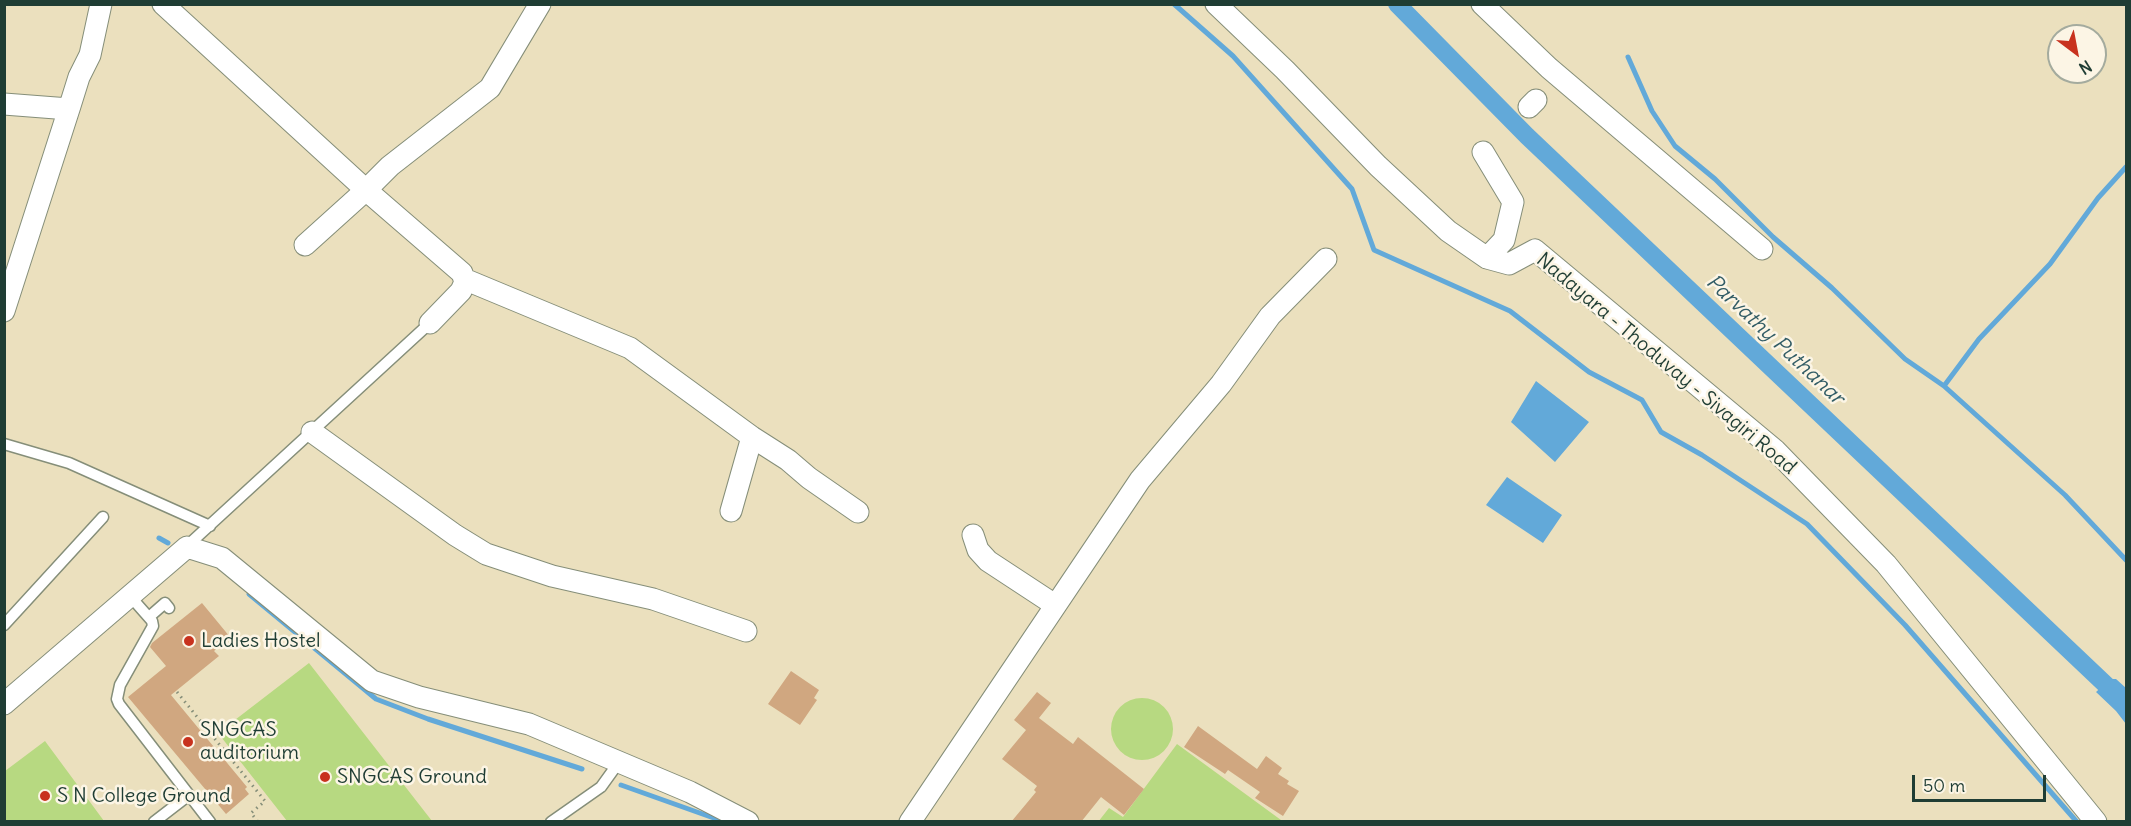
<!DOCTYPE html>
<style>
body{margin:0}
#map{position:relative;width:2131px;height:826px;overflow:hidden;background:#ebe0be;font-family:Delius,sans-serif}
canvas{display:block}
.frame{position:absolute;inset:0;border:6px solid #1f3d34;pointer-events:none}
.north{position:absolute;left:2047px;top:24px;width:60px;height:60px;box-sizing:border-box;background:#fcf5e5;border:2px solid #a4ab9e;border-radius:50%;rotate:148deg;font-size:16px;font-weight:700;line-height:24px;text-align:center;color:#1f3d34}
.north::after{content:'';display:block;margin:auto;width:21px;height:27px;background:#c8321e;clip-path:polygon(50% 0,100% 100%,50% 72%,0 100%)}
.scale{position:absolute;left:1912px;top:775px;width:134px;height:27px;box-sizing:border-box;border:3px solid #1f3d34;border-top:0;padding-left:8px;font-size:18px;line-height:21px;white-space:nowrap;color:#1f3d34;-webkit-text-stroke:4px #fcf5e5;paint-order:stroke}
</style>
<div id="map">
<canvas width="2131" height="826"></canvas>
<div class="frame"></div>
<div class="north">N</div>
<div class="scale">50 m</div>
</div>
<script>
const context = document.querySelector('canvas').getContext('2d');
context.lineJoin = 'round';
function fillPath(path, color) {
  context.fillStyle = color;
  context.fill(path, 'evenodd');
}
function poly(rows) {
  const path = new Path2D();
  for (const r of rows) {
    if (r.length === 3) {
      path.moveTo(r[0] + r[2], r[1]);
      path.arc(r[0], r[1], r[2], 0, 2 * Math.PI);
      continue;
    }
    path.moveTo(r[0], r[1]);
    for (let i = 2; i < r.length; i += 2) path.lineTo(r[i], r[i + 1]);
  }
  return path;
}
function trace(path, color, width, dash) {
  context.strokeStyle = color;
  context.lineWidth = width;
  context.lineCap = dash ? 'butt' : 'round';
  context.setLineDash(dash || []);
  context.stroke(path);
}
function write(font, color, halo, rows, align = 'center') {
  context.font = font + ' Delius,sans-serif';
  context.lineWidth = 5;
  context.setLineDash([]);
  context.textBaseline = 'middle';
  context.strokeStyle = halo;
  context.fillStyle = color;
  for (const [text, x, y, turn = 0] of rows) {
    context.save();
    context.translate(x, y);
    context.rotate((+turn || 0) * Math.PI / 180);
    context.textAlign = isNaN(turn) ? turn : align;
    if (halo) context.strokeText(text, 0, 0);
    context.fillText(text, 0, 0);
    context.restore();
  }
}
fillPath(poly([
 [309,663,432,821,287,821,218,733],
 [1142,729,31],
 [45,741,104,821,5,821,5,771],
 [1177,744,1281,820,1280,822,1098,822,1109,808,1123,817]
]), '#b7d981');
fillPath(poly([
 [1536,381,1589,422,1555,462,1511,422],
 [1507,477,1562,515,1543,543,1486,505],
 [2110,679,2116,679,2126,688,2126,724,2116,711,2096,692]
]), '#62a9d9');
trace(poly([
 [1174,4,1233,56,1352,189,1374,250,1510,311,1589,372,1642,400,1661,432,1702,455,1807,524,1905,625,2077,822],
 [1628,57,1652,111,1675,146,1715,179,1773,237,1832,288,1905,359,1944,386],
 [2126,167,2098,198,2050,264,1979,339,1944,386,2065,495,2126,560],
 [159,538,168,543],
 [249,594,376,699,428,719,582,769],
 [621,785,725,822]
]), '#62a9d9', 5);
trace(poly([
 [1397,4,1527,136,2126,704]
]), '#62a9d9', 18);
fillPath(poly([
 [202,603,230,637,214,651,219,656,171,695,247,787,245,789,249,794,226,814,128,697,166,666,150,647,152,643],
 [791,671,819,690,814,698,817,700,800,725,768,704],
 [1037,692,1051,703,1039,718,1073,744,1078,737,1144,789,1124,815,1101,797,1081,822,1011,822,1036,792,1034,790,1037,786,1002,759,1026,730,1014,720],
 [1198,726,1257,769,1266,756,1282,768,1278,774,1289,781,1287,784,1299,791,1283,816,1255,798,1260,792,1228,770,1225,774,1184,747]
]), '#d0a780');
const service = poly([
 [4,444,69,463,210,526],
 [187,546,430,323],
 [130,596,152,621,153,626,120,685,117,699,119,704,210,822],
 [149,617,165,603,169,608],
 [4,625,103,517],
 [154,822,189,795],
 [551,822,601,787,619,762]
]);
const minor = poly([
 [163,4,366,190,305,245],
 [1216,4,1285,70,1378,166,1448,231,1487,258,1509,264,1535,250,1775,450,1886,564,2096,822],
 [1482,4,1549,68,1762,249],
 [4,104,69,109,79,77,90,55,101,4],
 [1529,107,1536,100],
 [1483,152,1513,202,1504,240,1487,258],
 [464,279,630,348,752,437,788,460,809,478,858,512],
 [4,311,69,109],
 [430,323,461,291,465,282,462,273,366,190,390,166,490,88,540,4],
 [312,432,455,535,486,554,552,576,653,599,746,631],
 [731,511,752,437],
 [973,535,978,550,988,561,1055,605],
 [4,704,187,547,222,558,372,681,419,697,529,724,690,792,748,822],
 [910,822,1140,480,1221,384,1270,316,1326,259]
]);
trace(service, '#858e79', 13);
trace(minor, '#858e79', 23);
trace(poly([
 [177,692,265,801,251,813,258,822]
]), '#858e79', 3, [1.5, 4.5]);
trace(service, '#fff', 10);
trace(minor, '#fff', 21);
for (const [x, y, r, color] of [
 [189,641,6,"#c8321e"],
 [188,742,6,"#c8321e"],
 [325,777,6,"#c8321e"],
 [45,796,6,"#c8321e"]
]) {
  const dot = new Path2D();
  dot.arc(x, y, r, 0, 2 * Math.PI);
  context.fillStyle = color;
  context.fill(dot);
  trace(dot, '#fcf5e5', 2);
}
write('20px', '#1f3d34', '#fcf5e5', [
 ["Nadayara - Thoduvay - Sivagiri Road",1666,364,40]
]);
write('20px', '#1f3d34', '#fcf5e5', [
 ["Ladies Hostel",201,641],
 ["SNGCAS",200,730],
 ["auditorium",200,753],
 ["SNGCAS Ground",337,777],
 ["S N College Ground",57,796]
], 'left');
write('italic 21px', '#335d66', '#fcf5e5', [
 ["Parvathy Puthanar",1775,340,43]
]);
</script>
